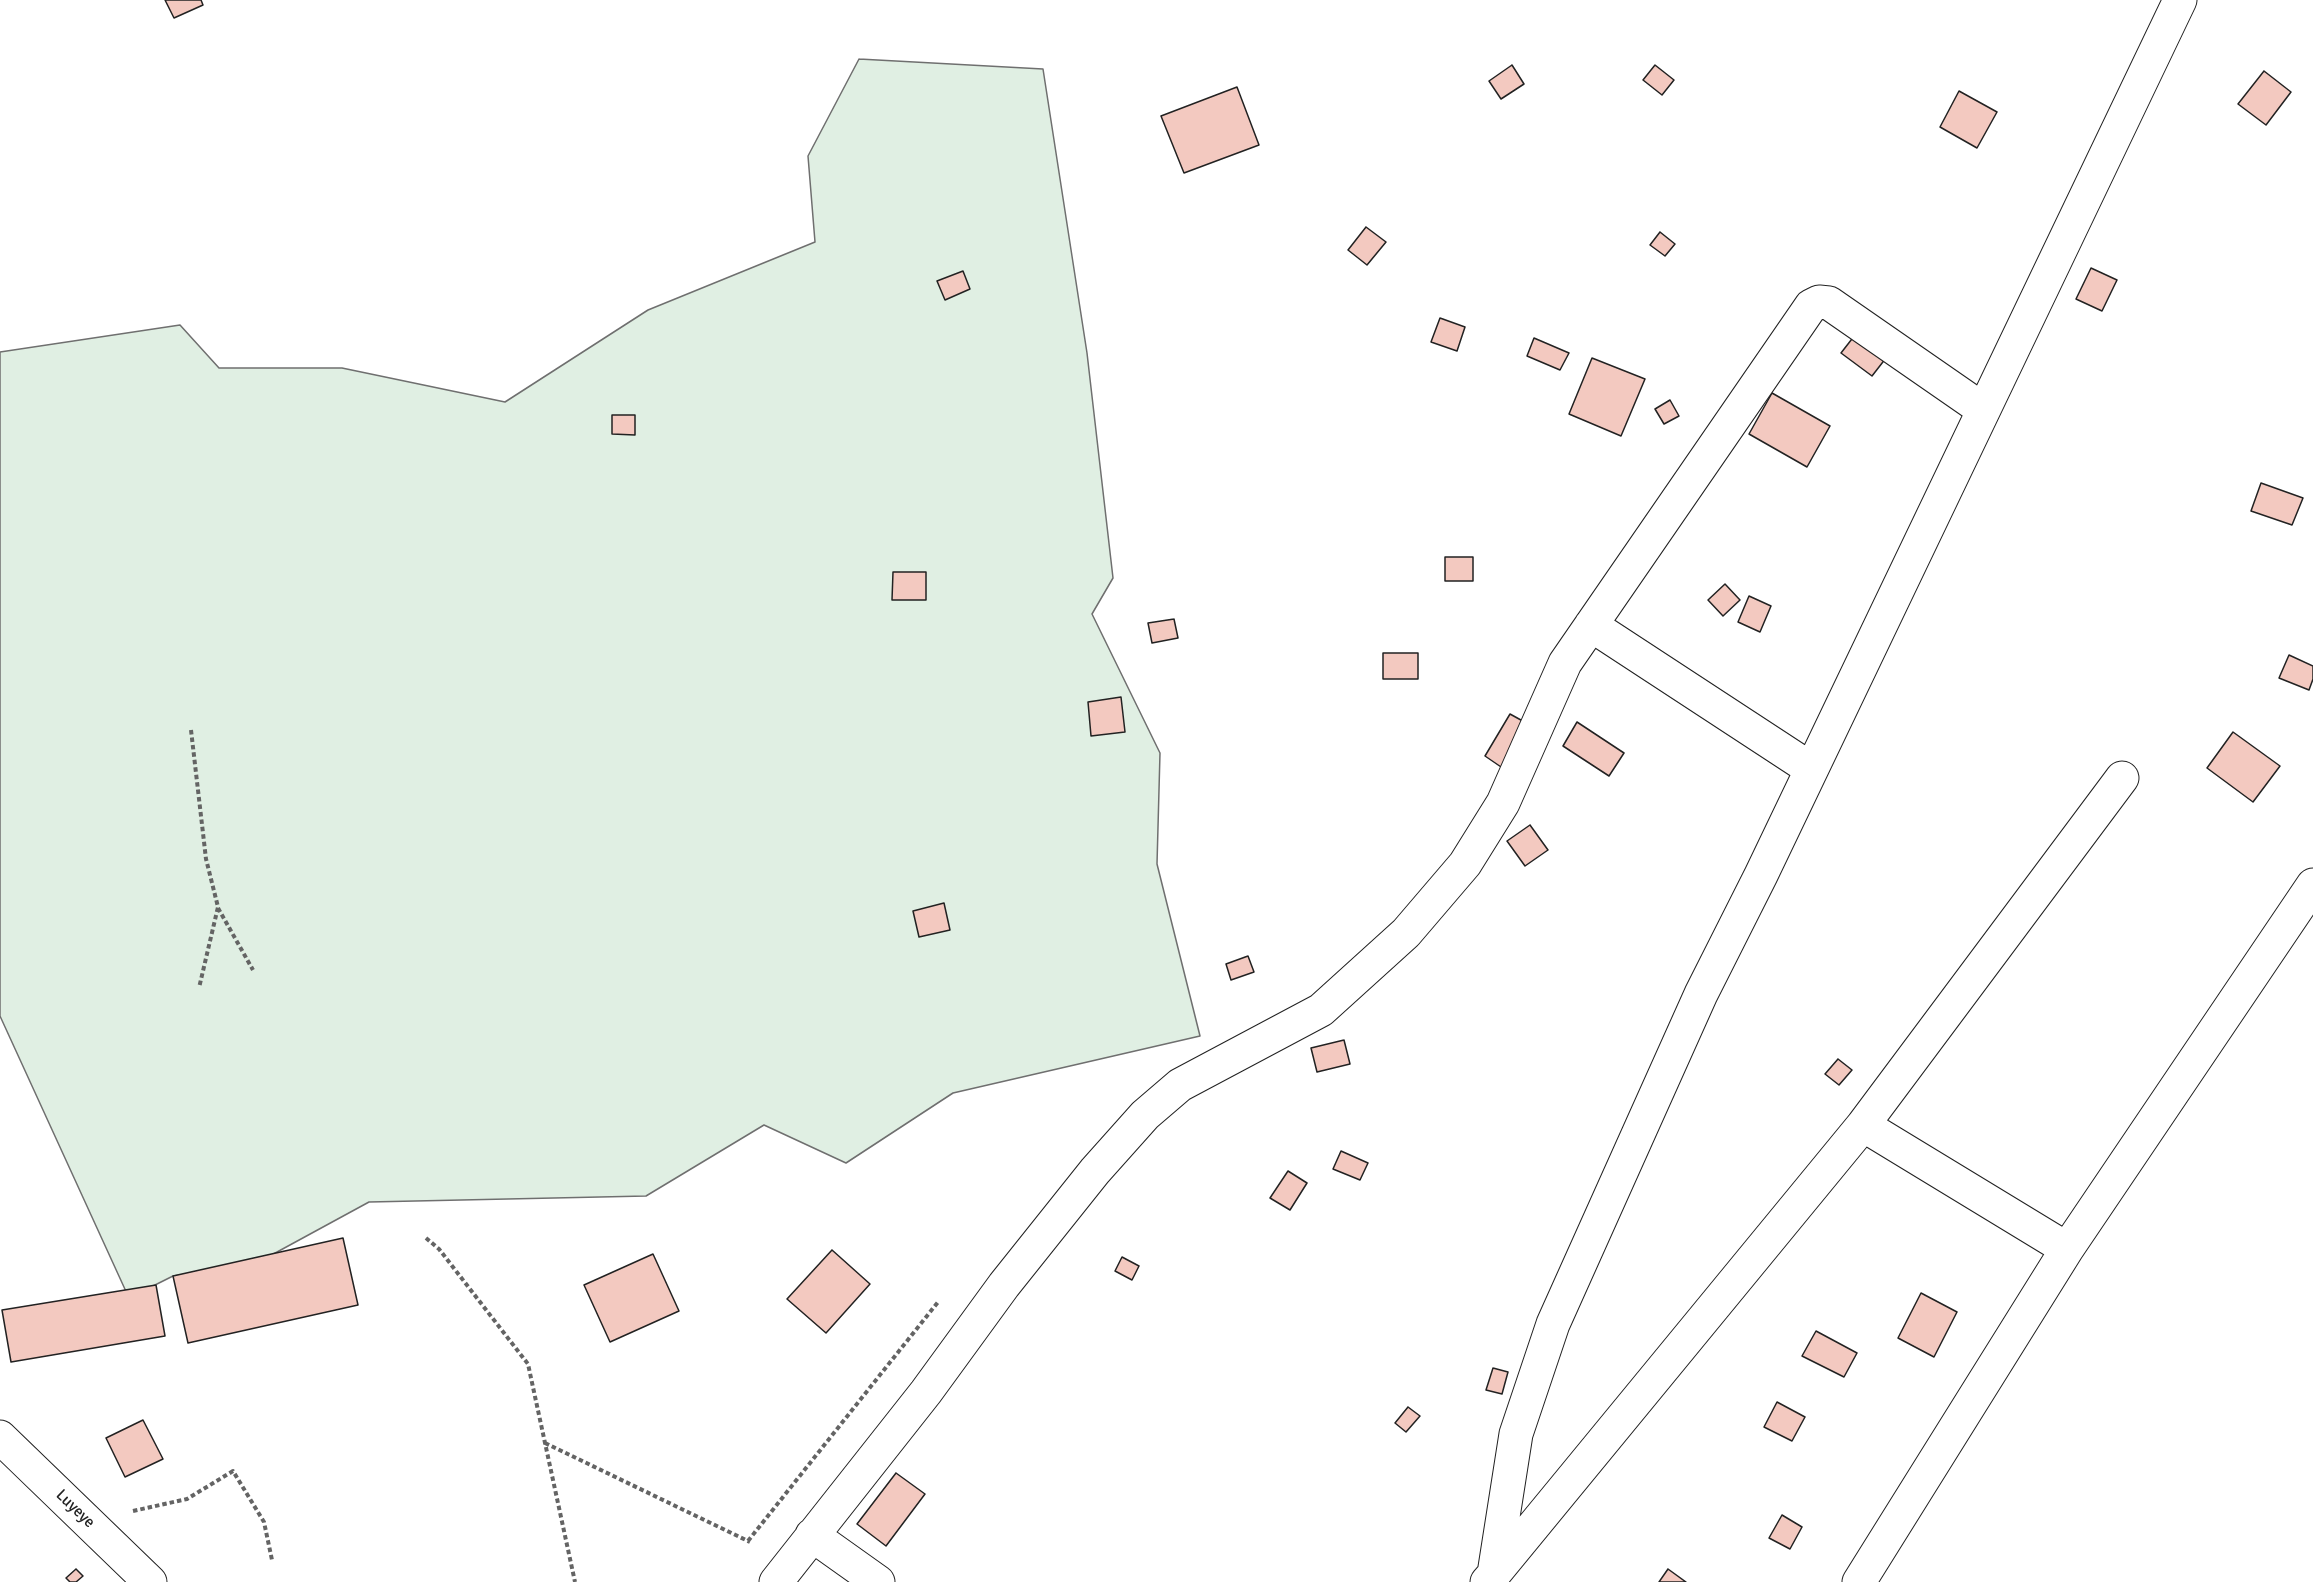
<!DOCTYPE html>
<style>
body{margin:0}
canvas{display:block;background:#fff}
</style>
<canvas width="2313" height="1582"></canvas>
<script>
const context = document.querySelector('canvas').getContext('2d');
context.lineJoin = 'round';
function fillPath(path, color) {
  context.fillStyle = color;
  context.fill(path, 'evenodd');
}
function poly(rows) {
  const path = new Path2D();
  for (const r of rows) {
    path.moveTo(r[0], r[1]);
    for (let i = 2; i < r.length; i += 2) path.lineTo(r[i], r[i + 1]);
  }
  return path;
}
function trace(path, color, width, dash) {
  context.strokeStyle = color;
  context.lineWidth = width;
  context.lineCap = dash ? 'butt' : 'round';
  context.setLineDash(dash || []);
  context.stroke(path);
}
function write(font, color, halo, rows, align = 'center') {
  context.font = font + ' Signika,sans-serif';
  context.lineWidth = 4.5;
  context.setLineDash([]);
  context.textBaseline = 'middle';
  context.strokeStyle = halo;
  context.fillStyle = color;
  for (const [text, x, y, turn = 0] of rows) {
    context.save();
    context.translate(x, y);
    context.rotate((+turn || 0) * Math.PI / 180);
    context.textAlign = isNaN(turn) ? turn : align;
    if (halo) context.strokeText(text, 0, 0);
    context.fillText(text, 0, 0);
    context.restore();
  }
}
const green = poly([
 [859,59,1043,69,1087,353,1113,578,1092,614,1160,753,1157,864,1200,1036,953,1093,846,1163,764,1125,646,1196,369,1202,255,1264,173,1276,129,1298,0,1016,0,352,180,325,219,368,342,368,505,402,648,310,815,242,808,156,859,59]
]);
fillPath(green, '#e0efe3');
trace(green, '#6f6f6f', 1.5);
const building = poly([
 [165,0,201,0,203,5,174,18,165,0],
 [1512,65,1524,84,1501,99,1489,81,1512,65],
 [1655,65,1674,80,1662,95,1643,80,1655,65],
 [2264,71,2291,92,2266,125,2238,104,2264,71],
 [1237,87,1259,145,1184,173,1161,116,1237,87],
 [1959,91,1997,112,1977,148,1940,127,1959,91],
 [1366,227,1386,242,1367,265,1348,250,1366,227],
 [1660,232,1675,244,1665,256,1650,245,1660,232],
 [2091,268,2117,280,2102,311,2076,299,2091,268],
 [963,271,970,289,945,300,937,281,963,271],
 [1440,318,1465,327,1457,351,1431,342,1440,318],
 [1855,335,1886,358,1872,376,1841,353,1855,335],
 [1534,338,1569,353,1560,370,1527,356,1534,338],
 [1592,358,1645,379,1621,436,1569,414,1592,358],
 [1772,393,1830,426,1807,467,1749,434,1772,393],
 [1670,400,1679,416,1664,424,1655,409,1670,400],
 [612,415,635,415,635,435,612,434,612,415],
 [2261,483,2303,498,2292,525,2251,511,2261,483],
 [1445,557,1473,557,1473,581,1445,581,1445,557],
 [893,572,926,572,926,600,892,600,893,572],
 [1725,584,1740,600,1723,616,1708,600,1725,584],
 [1749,596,1771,606,1760,632,1738,622,1749,596],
 [1174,619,1178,638,1152,643,1148,623,1174,619],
 [1383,653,1418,653,1418,679,1383,679,1383,653],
 [2289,655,2313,666,2313,679,2309,690,2279,678,2289,655],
 [1121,697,1125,732,1091,736,1088,702,1121,697],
 [1510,714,1530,725,1504,769,1485,756,1510,714],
 [1577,722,1624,753,1609,776,1563,746,1577,722],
 [2233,732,2280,766,2253,802,2207,768,2233,732],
 [1530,825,1548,850,1525,866,1507,841,1530,825],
 [944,903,950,930,919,937,913,911,944,903],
 [1248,956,1254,972,1231,980,1226,964,1248,956],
 [1344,1040,1350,1064,1317,1072,1311,1048,1344,1040],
 [1838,1059,1852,1070,1839,1085,1825,1074,1838,1059],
 [1341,1151,1368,1163,1360,1180,1333,1169,1341,1151],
 [1288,1171,1307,1183,1290,1210,1270,1198,1288,1171],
 [343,1238,358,1305,188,1343,173,1276,343,1238],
 [832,1250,870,1284,826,1333,787,1299,832,1250],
 [653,1254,679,1311,610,1342,584,1285,653,1254],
 [1122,1257,1139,1266,1132,1280,1115,1271,1122,1257],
 [156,1285,165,1336,11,1362,2,1310,156,1285],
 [1921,1293,1957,1312,1934,1357,1898,1338,1921,1293],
 [1816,1331,1857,1353,1844,1377,1802,1356,1816,1331],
 [1493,1368,1508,1372,1502,1394,1486,1390,1493,1368],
 [1777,1402,1805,1417,1792,1441,1764,1427,1777,1402],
 [1408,1407,1420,1416,1406,1432,1395,1423,1408,1407],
 [143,1420,163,1459,125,1477,106,1438,143,1420],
 [896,1473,925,1494,886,1546,857,1524,896,1473],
 [1782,1515,1802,1527,1790,1549,1769,1538,1782,1515],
 [76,1569,83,1576,76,1582,70,1582,66,1578,76,1569],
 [1668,1569,1686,1582,1659,1582,1668,1569]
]);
fillPath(building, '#f3c9c0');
trace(building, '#222', 1.5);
const street = poly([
 [1591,625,1811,769],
 [1863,1125,2067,1249],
 [812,1535,878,1582],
 [1494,1574,1863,1125,2122,778],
 [776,1582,926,1392,1004,1285,1095,1171,1145,1115,1180,1085,1321,1010,1406,933,1465,864,1503,803,1565,663,1811,306,1819,302,1829,303,1982,409],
 [1487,1582,1494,1574,1516,1434,1553,1324,1701,994,1761,875,2180,0],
 [1859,1582,2067,1249,2313,885]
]);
const secondary = poly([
 [0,1437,150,1582]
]);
trace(street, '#222', 35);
trace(secondary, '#222', 35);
trace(poly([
 [191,730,206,859,218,907,199,988],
 [218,908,253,970],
 [426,1238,439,1249,528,1364,575,1582],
 [545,1443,750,1542],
 [133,1511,187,1499,233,1471,264,1522,272,1560],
 [748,1541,938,1302]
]), '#646464', 4, [4.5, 3]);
trace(street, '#fff', 33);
trace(secondary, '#fff', 33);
write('16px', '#222', '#fff', [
 ["Luyeye",75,1509,44]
]);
</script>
